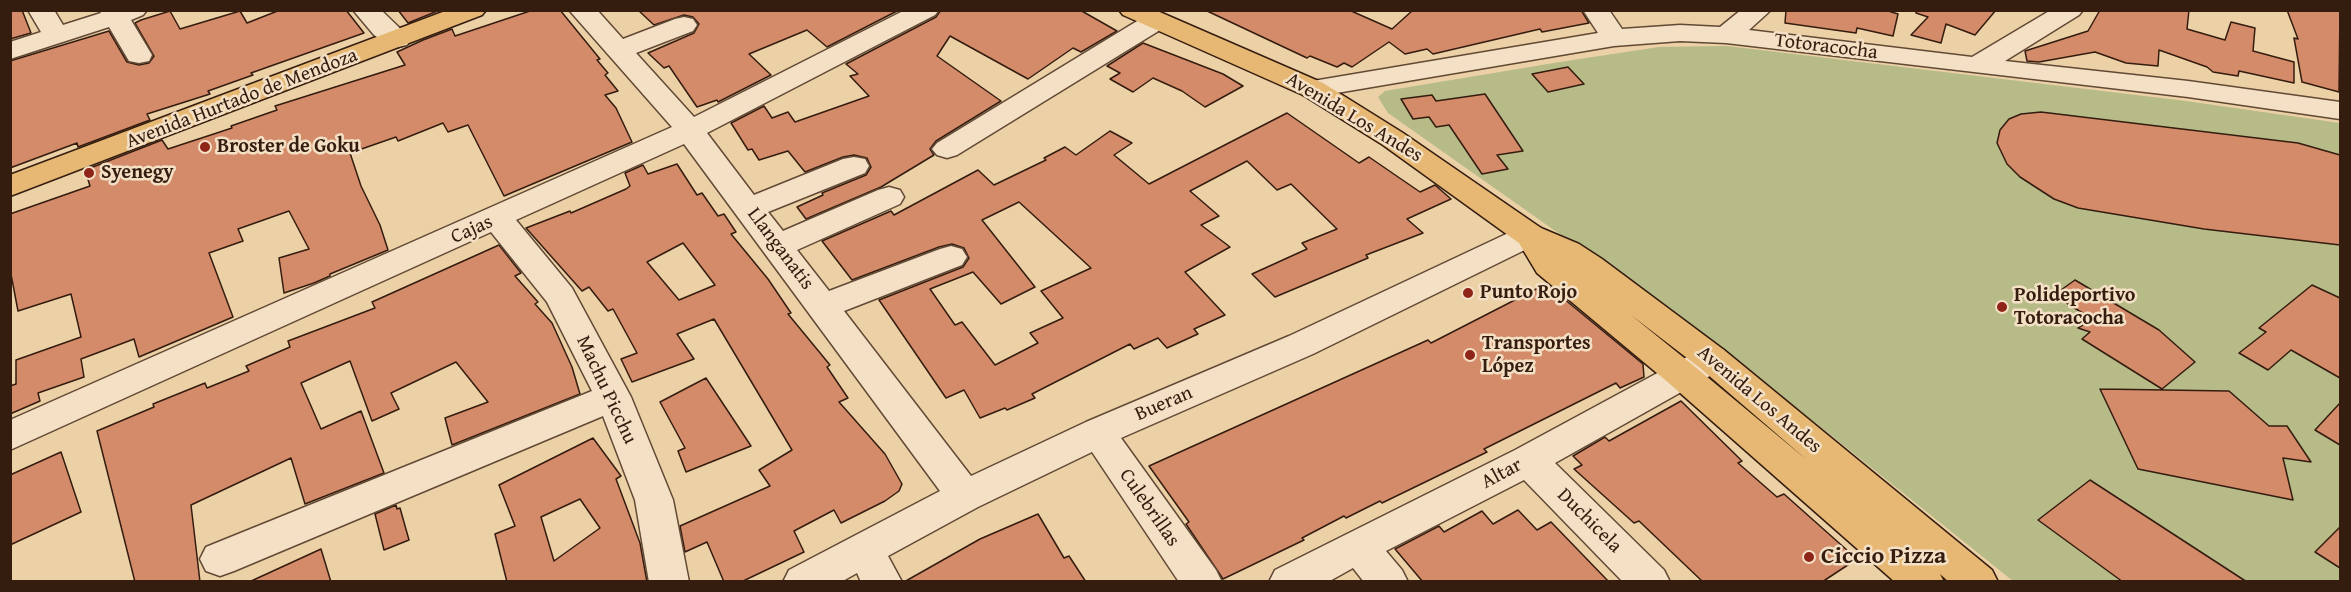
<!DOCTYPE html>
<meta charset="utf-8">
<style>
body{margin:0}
#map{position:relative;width:2351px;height:592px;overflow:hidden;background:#ecd0a6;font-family:"Gentium Book Plus",serif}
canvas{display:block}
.frame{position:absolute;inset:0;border:12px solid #341c0f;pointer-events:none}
</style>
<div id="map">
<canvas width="2351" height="592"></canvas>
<div class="frame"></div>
</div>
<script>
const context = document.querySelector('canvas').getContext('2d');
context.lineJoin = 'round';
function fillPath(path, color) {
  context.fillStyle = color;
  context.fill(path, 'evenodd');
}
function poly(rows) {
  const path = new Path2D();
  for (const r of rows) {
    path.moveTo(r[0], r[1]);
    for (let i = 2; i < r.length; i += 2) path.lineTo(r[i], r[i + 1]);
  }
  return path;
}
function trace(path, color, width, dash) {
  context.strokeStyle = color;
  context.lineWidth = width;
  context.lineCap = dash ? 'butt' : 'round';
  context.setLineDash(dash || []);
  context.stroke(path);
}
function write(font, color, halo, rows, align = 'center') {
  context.font = font + ' "Gentium Book Plus",serif';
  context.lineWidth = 5;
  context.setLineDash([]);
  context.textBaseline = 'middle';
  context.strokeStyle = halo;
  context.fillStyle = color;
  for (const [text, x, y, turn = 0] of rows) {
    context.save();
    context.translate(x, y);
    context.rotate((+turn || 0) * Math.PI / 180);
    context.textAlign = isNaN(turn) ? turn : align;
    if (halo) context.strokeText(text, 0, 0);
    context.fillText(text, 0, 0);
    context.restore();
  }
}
fillPath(poly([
 [1727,46,2186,101,2340,123,2340,581,2013,581,1727,352,1388,113,1378,97,1385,91,1560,62,1659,47]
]), '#b6bb88');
const building = poly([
 [10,10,22,10,31,33,10,39,10,10],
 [280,10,346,10,364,33,251,73,253,75,208,91,210,94,147,114,150,120,78,147,77,143,10,168,10,61,109,31,127,62,139,65,149,63,154,56,135,23,141,20,170,11,180,29,240,11,247,23,280,10],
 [398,10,440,10,408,23,398,10],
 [533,10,560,10,600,59,597,60,608,73,605,75,618,91,605,95,616,108,632,142,504,196,468,125,448,132,443,123,398,141,396,137,350,153,361,186,380,225,388,250,330,274,330,276,314,283,284,293,279,258,309,249,289,211,238,229,243,241,209,253,233,317,139,357,134,339,81,359,84,377,38,393,40,401,10,414,10,386,16,384,16,360,81,337,71,294,18,311,10,269,10,214,90,186,85,170,162,140,168,149,232,128,231,126,277,110,275,106,405,65,397,52,423,40,452,29,455,36,533,10],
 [638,10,899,10,827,47,807,30,749,54,771,75,718,102,717,100,697,107,669,66,664,68,648,53,694,33,699,24,693,17,684,15,654,25,638,10],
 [941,10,1080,10,1117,31,1081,52,1073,48,1028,79,950,36,937,56,1001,101,936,141,930,149,934,155,881,187,806,219,797,207,823,195,822,193,866,175,871,167,867,158,854,155,843,157,805,172,788,151,759,160,752,149,748,150,731,123,764,106,772,118,788,112,795,122,869,96,850,76,858,74,846,64,936,17,941,10],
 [1205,10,1349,10,1392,29,1413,10,1581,10,1589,23,1542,32,1540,29,1433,54,1427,49,1405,54,1389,42,1352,67,1344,63,1337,67,1310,56,1307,58,1205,10],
 [1786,10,1885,10,1898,14,1893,36,1857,28,1856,33,1785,23,1786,10],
 [1916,10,1996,10,1975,35,1946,24,1941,43,1911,35,1928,17,1916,13,1916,10],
 [2100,10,2189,10,2187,29,2225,40,2231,22,2255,28,2253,51,2294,62,2294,83,2239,71,2238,76,2213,72,2207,67,2159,50,2158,66,2126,63,2095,52,2039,62,2027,61,2025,51,2088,31,2100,10],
 [2287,10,2340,10,2339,92,2302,82,2294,38,2298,39,2287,10],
 [1143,43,1223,74,1243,86,1205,107,1182,91,1153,78,1133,92,1110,79,1120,73,1107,66,1143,43],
 [1568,67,1584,84,1548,92,1532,74,1568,67],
 [1485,94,1523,151,1497,155,1508,169,1482,174,1449,125,1436,127,1429,117,1413,119,1401,99,1432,95,1436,101,1485,94],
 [2041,112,2298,143,2340,155,2340,245,2204,229,2078,208,2054,199,2020,177,2007,164,1997,143,2000,130,2009,119,2021,114,2041,112],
 [1287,113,1359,163,1369,157,1420,192,1435,185,1451,199,1407,219,1423,233,1366,255,1368,258,1275,297,1252,274,1307,249,1302,243,1337,229,1291,184,1277,190,1247,161,1190,191,1219,216,1201,225,1230,247,1185,272,1225,315,1194,329,1198,334,1167,348,1158,338,1134,349,1130,344,1032,394,1035,398,1007,410,1005,408,980,418,964,390,946,398,879,300,963,267,969,258,964,248,952,244,939,247,852,280,822,241,891,211,894,215,978,170,994,185,1046,160,1044,158,1065,147,1076,155,1110,131,1132,143,1114,155,1149,184,1287,113],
 [1019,202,1091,268,1041,291,1063,318,1030,333,1038,343,995,365,962,322,955,325,930,289,973,272,1001,304,1035,287,982,220,1019,202],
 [677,164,697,195,702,193,718,216,724,214,736,232,731,234,768,279,791,313,788,314,830,365,827,367,848,398,839,402,885,454,902,484,899,491,885,501,841,523,834,510,794,531,804,552,741,582,724,582,707,542,685,552,680,526,770,486,759,470,792,450,714,319,677,334,694,359,632,382,621,359,637,353,613,309,608,311,589,287,582,291,526,228,570,211,571,213,626,189,630,186,625,173,643,165,648,174,677,164],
 [683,243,715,285,679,300,647,262,683,243],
 [499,245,521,273,515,276,538,302,535,304,552,323,572,367,580,394,452,445,445,418,488,402,456,362,391,393,399,409,372,421,350,361,301,383,321,429,361,411,384,473,305,504,291,458,191,505,200,582,135,582,97,431,154,407,153,404,205,383,207,388,249,371,246,366,290,347,288,341,375,308,372,302,499,245],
 [2075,280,2159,330,2195,362,2162,389,2082,339,2090,332,2078,328,2092,319,2054,295,2075,280],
 [1546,284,1643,364,1644,377,1620,388,1616,383,1484,449,1487,452,1382,503,1380,501,1346,518,1344,516,1302,538,1304,540,1223,579,1186,524,1189,522,1149,466,1428,340,1431,343,1546,284],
 [2312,285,2340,298,2340,378,2291,350,2268,370,2239,353,2266,332,2259,328,2312,285],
 [706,378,751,446,686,472,678,451,685,448,660,402,706,378],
 [2100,389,2229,391,2269,426,2287,426,2311,462,2283,458,2293,500,2138,469,2100,389],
 [1681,401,1742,461,1738,463,1777,497,1784,494,1857,559,1822,582,1703,582,1639,521,1634,523,1574,469,1582,465,1573,456,1605,437,1609,441,1681,401],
 [2340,403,2340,445,2315,430,2340,403],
 [593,438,621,476,616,479,640,543,647,582,507,582,495,534,515,526,499,485,593,438],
 [580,499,600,528,554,561,541,517,580,499],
 [61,452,81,512,10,545,10,475,61,452],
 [2090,480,2247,582,2123,582,2038,520,2090,480],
 [396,505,397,509,400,508,409,540,384,550,375,514,396,505],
 [1518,510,1537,530,1551,522,1609,582,1423,582,1395,549,1439,526,1444,532,1482,511,1493,524,1518,510],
 [1038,514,1064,558,1069,556,1086,582,904,582,980,539,1038,514],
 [2340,527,2340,568,2315,552,2340,527],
 [321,549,331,582,249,582,321,549]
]);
fillPath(building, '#d38b6a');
trace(building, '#341c0f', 1.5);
const minor = poly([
 [28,10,54,10,63,25,101,13,99,10,147,10,143,15,131,20,152,55,149,61,139,63,129,61,109,27,10,59,10,42,41,32,28,10],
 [353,10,381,10,411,39,407,45,398,47,389,45,374,35,353,10],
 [569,10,597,10,623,39,675,19,684,17,693,19,697,25,693,31,636,53,694,117,905,10,939,10,935,15,707,133,754,195,843,159,854,157,865,159,869,166,865,173,768,212,783,231,878,190,889,187,900,190,904,197,900,204,797,250,829,291,940,249,951,246,962,249,967,257,962,265,844,311,971,476,1086,422,1289,336,1519,228,1530,224,1541,228,1546,235,1541,242,1313,354,1121,438,1216,570,1222,582,1179,582,1092,452,978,507,888,556,902,582,861,582,857,573,841,582,783,582,789,570,940,491,684,144,516,220,572,288,631,397,673,500,689,582,649,582,635,500,603,416,234,571,220,576,206,571,200,559,206,547,592,391,547,302,491,232,10,450,10,420,672,127,569,10],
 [1583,10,1609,10,1622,29,1680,25,1720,27,1741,10,1771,10,1749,30,1972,57,2051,10,2083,10,2079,15,2005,61,2188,81,2340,102,2340,119,2188,97,1726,43,1680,41,1614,46,1313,97,1303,95,1299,89,1303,83,1313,81,1598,33,1583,10],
 [1156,13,1165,15,1169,21,1165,27,957,155,947,158,937,155,932,149,937,143,1147,15,1156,13],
 [1712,346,1724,350,1729,359,1724,368,1555,463,1664,570,1670,582,1623,582,1524,480,1386,551,1402,570,1408,582,1364,582,1353,568,1328,582,1269,582,1275,570,1515,450,1700,350,1712,346]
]);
const major = poly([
 [448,10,486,10,482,15,10,196,10,175,448,10],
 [1119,10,1155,10,1323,83,1403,133,1541,228,1579,244,1602,259,1724,350,1992,570,1998,582,1949,582,1940,574,1944,582,1895,582,1670,384,1537,273,1519,243,1383,145,1303,95,1123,15,1119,10],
 [1631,315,1700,368,1807,460,1694,366,1631,315]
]);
trace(minor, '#624935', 3);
trace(major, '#341c0f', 3);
fillPath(minor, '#f3e0c5');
fillPath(major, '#e6b873');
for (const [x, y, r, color] of [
 [205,147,6,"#8f2418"],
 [89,173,6,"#8f2418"],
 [1468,293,6,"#8f2418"],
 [2002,307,6,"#8f2418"],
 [1470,355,6,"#8f2418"],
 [1809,557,6,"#8f2418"]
]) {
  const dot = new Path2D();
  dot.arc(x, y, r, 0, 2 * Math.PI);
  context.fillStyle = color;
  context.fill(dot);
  trace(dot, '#f3e0c5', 2);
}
write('20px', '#341c0f', '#f3e0c5', [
 ["Totoracocha",1826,47,7],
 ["Avenida Hurtado de Mendoza",242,99,-21],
 ["Avenida Los Andes",1354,118,31],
 ["Cajas",472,230,-24],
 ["Llanganatis",780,249,53],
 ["Machu Picchu",606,390,65],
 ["Avenida Los Andes",1759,400,40],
 ["Bueran",1164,404,-23],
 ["Altar",1502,474,-28],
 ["Culebrillas",1149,508,55],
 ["Duchicela",1589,521,45]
]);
write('bold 20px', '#341c0f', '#f3e0c5', [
 ["Broster de Goku",217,147],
 ["Syenegy",101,173],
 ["Punto Rojo",1480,293],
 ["Polideportivo",2014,296],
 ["Totoracocha",2014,319],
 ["Transportes",1482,344],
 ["López",1482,367]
], 'left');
write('bold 24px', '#341c0f', '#f3e0c5', [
 ["Ciccio Pizza",1821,557]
], 'left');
</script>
